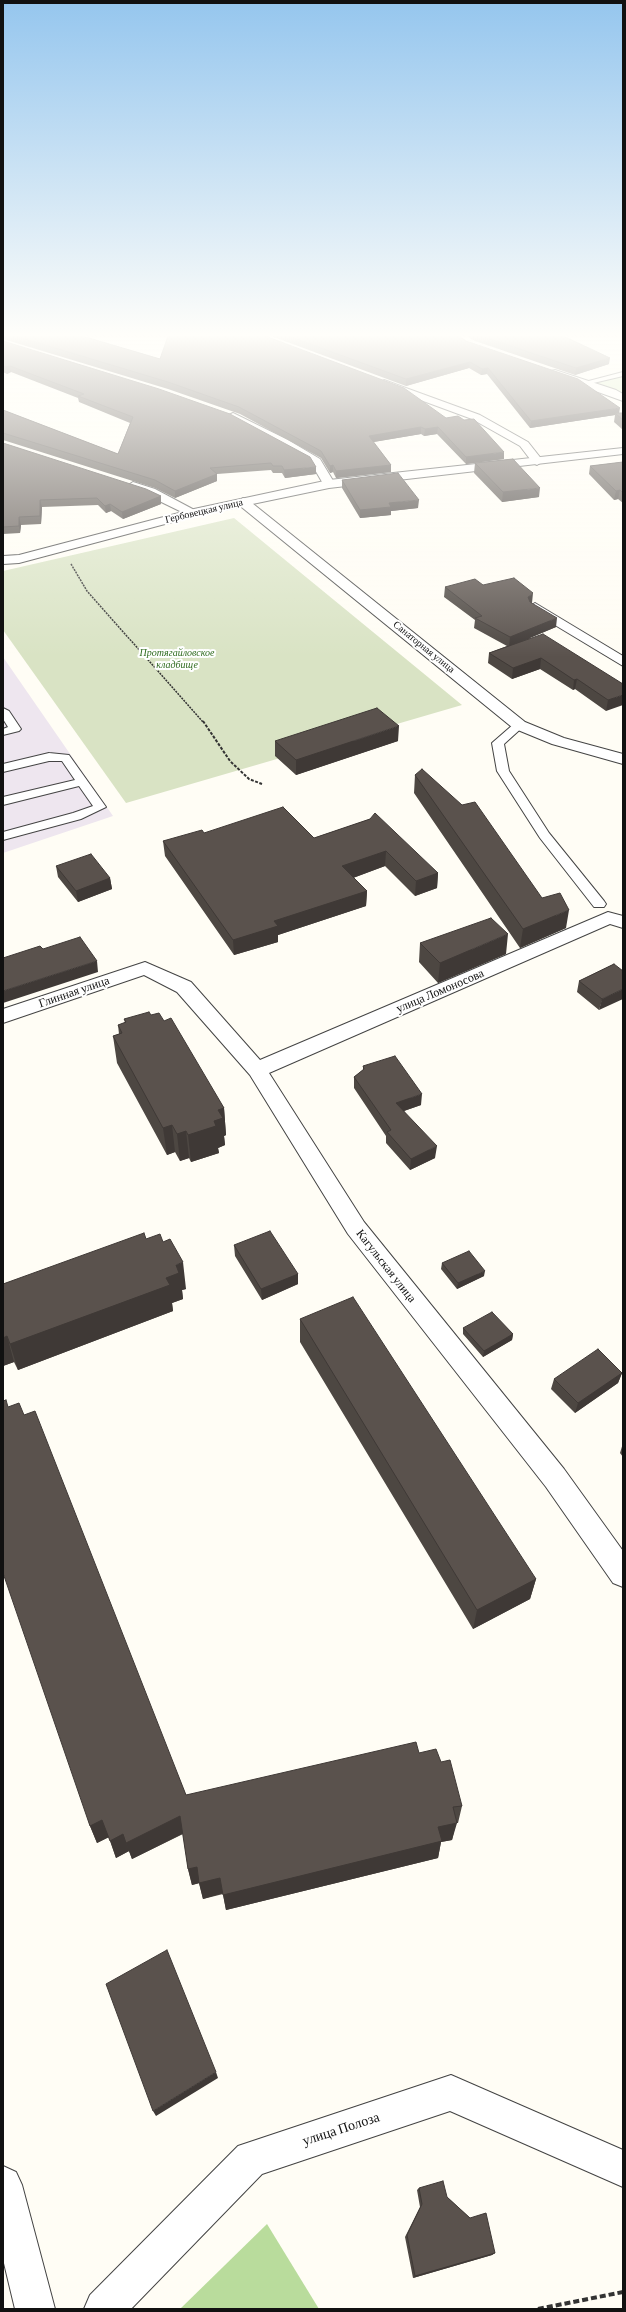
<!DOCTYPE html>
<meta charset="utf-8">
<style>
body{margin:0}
#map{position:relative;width:626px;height:2312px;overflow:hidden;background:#fffdf5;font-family:"Crimson Pro",serif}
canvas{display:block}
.frame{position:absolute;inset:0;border:4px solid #111;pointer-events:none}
</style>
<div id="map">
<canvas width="626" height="2312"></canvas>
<div class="frame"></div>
</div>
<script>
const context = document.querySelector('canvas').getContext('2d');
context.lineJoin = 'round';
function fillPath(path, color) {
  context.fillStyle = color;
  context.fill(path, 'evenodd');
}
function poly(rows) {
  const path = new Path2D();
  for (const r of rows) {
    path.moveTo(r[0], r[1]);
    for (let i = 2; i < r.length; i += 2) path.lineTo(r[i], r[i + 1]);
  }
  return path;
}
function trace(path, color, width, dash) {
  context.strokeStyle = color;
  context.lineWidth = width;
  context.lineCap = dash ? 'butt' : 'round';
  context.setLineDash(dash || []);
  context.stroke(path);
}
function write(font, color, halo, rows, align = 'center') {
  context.font = font + ' "Crimson Pro",serif';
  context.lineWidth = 4;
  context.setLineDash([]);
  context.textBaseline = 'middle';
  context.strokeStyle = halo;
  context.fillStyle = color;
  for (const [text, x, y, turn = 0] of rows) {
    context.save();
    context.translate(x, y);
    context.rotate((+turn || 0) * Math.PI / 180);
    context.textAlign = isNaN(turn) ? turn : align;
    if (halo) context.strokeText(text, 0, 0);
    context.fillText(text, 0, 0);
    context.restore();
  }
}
fillPath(poly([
 [3,657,113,816,3,853]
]), '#eee6ef');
fillPath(poly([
 [623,376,623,393,596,383]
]), '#d5ebbd');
fillPath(poly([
 [267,2224,319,2309,180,2309]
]), '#b9dc9c');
fillPath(poly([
 [234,518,462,705,126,803,3,630,3,571]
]), '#d9e3c4');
const service = poly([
 [623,372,623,376,585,385,581,383,623,372],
 [3,708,9,711,21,729,19,731,3,735,3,729,8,727,3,719,3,708],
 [519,722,525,725,504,744,509,771,549,833,604,901,606,904,604,907,594,907,540,838,497,771,492,743,515,723,519,722],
 [49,753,69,755,106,807,81,819,3,840,3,832,73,813,93,806,79,786,3,805,3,797,75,780,62,761,49,761,3,772,3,764,49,753]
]);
const minor = poly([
 [555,370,616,390,623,394,623,401,551,375,551,371,555,370],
 [384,380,480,415,528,442,543,461,537,465,533,463,520,446,472,419,380,385,379,383,384,380],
 [233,413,288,440,320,459,335,484,333,487,325,487,311,463,229,418,227,416,233,413],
 [133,482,155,489,200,513,198,516,190,516,147,495,129,489,127,486,133,482],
 [243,498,247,499,525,722,564,738,623,754,623,764,552,744,513,728,239,505,237,502,243,498],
 [535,603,623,656,623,666,530,610,528,607,535,603],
 [608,912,623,916,623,928,610,924,269,1073,364,1222,564,1469,623,1551,623,1587,613,1583,546,1487,348,1234,250,1075,177,992,144,975,3,1023,3,1009,145,962,191,982,260,1060,608,912],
 [451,2075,623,2150,623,2187,450,2111,262,2174,131,2309,84,2309,90,2295,238,2146,451,2075]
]);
const tertiary = poly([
 [623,448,623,454,329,488,195,516,19,563,3,564,3,556,19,555,194,509,329,480,623,448],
 [3,2166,16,2172,22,2185,55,2309,15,2309,3,2259,3,2166]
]);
trace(service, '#444', 2);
trace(minor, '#444', 2);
trace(tertiary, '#444', 2);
trace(poly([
 [71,564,87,591,203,722]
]), '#333', 1.5, [2, 1]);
trace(poly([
 [203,721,230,761,249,779,262,784]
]), '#333', 2, [3, 1.5]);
trace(poly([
 [538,2309,623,2292]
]), '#333', 4, [6, 3]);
fillPath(service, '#fff');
fillPath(minor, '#fff');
fillPath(tertiary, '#fff');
fillPath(poly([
 [3,333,72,333,160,359,169,334,166,333,257,333,504,459,466,464,437,434,424,436,421,434,373,442,391,465,391,472,336,478,333,472,330,473,321,458,240,414,168,389,3,339],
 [263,333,454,333,466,341,619,413,623,413,623,430,614,422,615,415,530,428,487,374,481,375,469,368,406,386],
 [462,333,557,333,609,364,575,375,475,341],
 [3,341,316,474,285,478,282,473,273,473,271,470,217,474,217,481,175,498,155,488,3,440,3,410,118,454,130,423,79,402,78,398,11,372,7,374,3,372],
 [3,443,161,496,161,504,123,519,111,511,106,513,98,505,42,507,41,524,21,525,20,533,3,534],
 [623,462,623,503,618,499,614,500,589,474,590,466],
 [475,463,539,497,502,502,474,473],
 [342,480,418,508,391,511,391,515,360,518,342,488],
 [483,585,532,603,556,627,529,638,623,684,606,711,575,689,573,690,540,669,512,679,488,663,489,653,507,646,474,628,475,620,444,597,445,587],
 [275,741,398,741,296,775,275,756],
 [415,775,542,898,566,928,520,948,414,793],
 [370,819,438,873,437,888,415,896,385,866,353,878,367,891,366,906,278,935,278,942,234,955,165,856,163,841,204,833,314,838],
 [56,866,110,878,112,889,78,902,58,877],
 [420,943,506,954,438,983,419,962],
 [614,964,599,1010,577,992,579,981],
 [151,1015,164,1021,224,1108,226,1135,224,1136,225,1145,218,1148,219,1153,191,1162,189,1158,180,1161,175,1152,167,1155,117,1063,113,1036,119,1034,118,1025,125,1023,124,1019],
 [363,1066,421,1105,404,1111,435,1158,410,1170,386,1143,386,1136,354,1088,354,1077,363,1070],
 [146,1239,186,1289,182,1290,183,1299,172,1303,173,1311,18,1370,14,1362,3,1366,3,1284],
 [234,1245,298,1274,298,1284,262,1300,235,1256],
 [442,1263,484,1276,457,1289,441,1269],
 [300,1319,536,1579,530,1599,473,1629,300,1342],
 [463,1328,513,1334,512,1340,483,1357,463,1334],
 [622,1373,618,1383,575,1413,551,1389,554,1379],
 [8,1407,24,1415,186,1795,419,1753,441,1762,462,1806,458,1823,456,1823,452,1840,441,1842,438,1858,226,1910,223,1894,203,1899,199,1883,192,1885,188,1869,183,1834,132,1859,129,1851,116,1858,109,1837,97,1843,90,1826],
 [623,1443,623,1457,620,1453],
 [419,2188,447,2197,470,2218,495,2253,492,2255,413,2278,405,2237,420,2207,417,2190]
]), '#4d4742');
fillPath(poly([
 [610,358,609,364,575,375,576,368],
 [470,362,469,368,406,386,406,379],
 [10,366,11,372,7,374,6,367],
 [488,368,487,374,481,375,482,369],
 [620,408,619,414,615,413,615,415,530,428,531,421],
 [421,427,421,434,368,443,369,436],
 [438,427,437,434,424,436,425,429],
 [504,452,504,459,466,464,466,457],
 [333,465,333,472,330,473,330,466],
 [391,465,391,472,336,478,336,471],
 [316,467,316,474,285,478,284,470],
 [217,474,217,481,175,498,175,491],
 [540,488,539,497,502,502,503,492],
 [620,490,618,499,614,500,616,491],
 [161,496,161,504,123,519,122,512],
 [40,500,42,507,41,524,40,516],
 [419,500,418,508,391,511,391,515,360,518,360,510,389,503],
 [110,504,111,511,106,513,105,506],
 [19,517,21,525,20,533,19,526],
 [533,593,532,603,527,607,528,597],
 [557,618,556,627,509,647,510,637],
 [541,658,540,669,512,679,513,668],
 [577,679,575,689,573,690,574,680],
 [623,695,623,705,606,711,608,700],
 [399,726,398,741,296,775,296,760],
 [386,851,385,866,342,882,342,866],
 [438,873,437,888,415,896,416,881],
 [110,878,112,889,78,902,76,891],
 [367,891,366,906,278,935,278,942,234,955,233,940,274,921],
 [569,910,566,928,520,948,523,929],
 [508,934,506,954,438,983,440,963],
 [97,961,98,972,3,1003,3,991],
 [623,989,623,999,599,1010,602,999],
 [422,1094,421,1105,395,1114,396,1103],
 [224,1108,226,1135,224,1136,225,1145,218,1148,219,1153,191,1162,188,1135,218,1110],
 [172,1125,175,1152,167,1155,163,1128],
 [186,1131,189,1158,180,1161,177,1134],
 [437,1146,435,1158,410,1170,411,1159],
 [183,1262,186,1289,182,1290,183,1299,172,1303,173,1311,18,1370,10,1344,166,1278,176,1265],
 [485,1271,484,1276,457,1289,458,1283],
 [298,1274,298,1284,262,1300,261,1289],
 [513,1334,512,1340,483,1357,484,1351],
 [7,1336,14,1362,3,1366,3,1338],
 [622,1373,618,1383,575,1413,578,1403],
 [536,1579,530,1599,473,1629,477,1610],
 [180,1816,184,1833,132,1859,126,1843],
 [102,1820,109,1837,97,1843,90,1826],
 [457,1823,452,1840,441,1842,438,1858,226,1910,223,1895,438,1827],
 [123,1834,129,1851,116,1858,110,1841],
 [197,1867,200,1883,192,1885,188,1869],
 [220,1878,223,1893,203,1899,199,1883],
 [216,2072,218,2078,156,2116,153,2111],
 [495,2253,492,2255,413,2278,415,2276]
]), '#3f3936');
const building = poly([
 [5,333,72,333,160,359,169,333,257,333,404,388,446,418,458,416,464,420,474,419,504,452,466,457,438,427,425,429,421,427,369,436,391,465,336,471,333,465,330,466,321,451,239,407,168,382,5,333],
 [280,333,454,333,466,341,578,379,620,408,531,421,488,368,482,369,470,362,406,379,280,333],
 [473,333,557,333,610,358,576,368,475,334,473,333],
 [3,341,159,389,230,414,310,457,316,467,284,470,282,466,273,466,271,463,210,468,217,474,175,491,155,480,3,433,3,410,118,454,133,417,78,396,84,394,10,366,6,367,3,366,3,341],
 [615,413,623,413,623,420,615,413],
 [3,443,146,489,161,496,122,512,110,504,105,506,97,498,40,500,40,516,19,517,19,526,3,527,3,443],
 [513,459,540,488,503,492,475,463,513,459],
 [623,462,623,493,620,490,616,491,590,466,623,462],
 [398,473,419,500,389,503,391,507,360,510,342,480,398,473],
 [514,578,533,593,528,597,530,602,557,618,510,637,475,618,482,616,445,587,475,579,483,585,514,578],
 [543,634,623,684,623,695,608,700,577,679,574,680,541,658,513,668,489,653,543,634],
 [377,708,399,726,296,760,275,741,377,708],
 [422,769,462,805,475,802,542,898,560,893,569,910,523,929,415,775,422,769],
 [283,807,314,838,370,819,375,813,438,873,416,881,386,851,342,866,367,891,274,921,278,926,233,940,163,841,202,830,204,833,283,807],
 [91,854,110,878,76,891,56,866,91,854],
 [491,918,508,934,440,963,420,943,491,918],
 [80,937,97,961,3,991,3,958,40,946,43,949,80,937],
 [614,964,623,971,623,989,602,999,579,981,614,964],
 [149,1012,151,1015,159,1013,164,1021,171,1018,224,1108,218,1110,223,1118,214,1121,216,1126,188,1135,186,1131,177,1134,172,1125,163,1128,113,1036,122,1033,118,1025,126,1022,124,1019,149,1012],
 [395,1056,422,1094,396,1103,437,1146,411,1159,387,1132,391,1130,354,1077,364,1069,363,1066,395,1056],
 [270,1231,298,1274,261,1289,234,1245,270,1231],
 [144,1233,146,1239,160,1234,163,1242,170,1239,183,1262,176,1265,179,1273,166,1278,170,1285,10,1344,7,1336,3,1338,3,1284,144,1233],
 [469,1251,485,1271,458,1283,442,1263,469,1251],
 [353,1297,536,1579,477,1610,300,1319,353,1297],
 [492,1312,513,1334,484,1351,463,1328,492,1312],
 [598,1349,622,1373,578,1403,554,1379,598,1349],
 [6,1400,8,1407,19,1403,24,1415,35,1411,186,1795,416,1742,419,1753,436,1749,441,1762,450,1760,462,1806,453,1807,457,1823,438,1827,442,1841,223,1895,220,1878,199,1883,197,1867,188,1869,180,1816,126,1843,123,1834,110,1841,102,1820,90,1826,3,1573,3,1401,6,1400],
 [167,1950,216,2072,153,2111,106,1984,167,1950],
 [443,2181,447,2197,470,2218,486,2213,495,2253,415,2276,407,2235,422,2204,419,2188,443,2181]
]);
fillPath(building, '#5a524d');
trace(building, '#3f3936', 1);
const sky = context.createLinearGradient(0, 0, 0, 657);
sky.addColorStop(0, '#95c6ee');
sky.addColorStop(0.51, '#fffefa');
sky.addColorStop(1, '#fffefa00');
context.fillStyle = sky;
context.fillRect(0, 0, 626, 657);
write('10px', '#111', '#fff', [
 ["Гербовецкая улица",204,511,-13],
 ["Санаторная улица",424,647,39]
]);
write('italic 10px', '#2f6b1f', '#fff', [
 ["Протягайловское",177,653],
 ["кладбище",177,665]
]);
write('12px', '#111', '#fff', [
 ["улица Ломоносова",440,991,-23],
 ["Глинная улица",74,992,-19],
 ["Кагульская улица",386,1266,52]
]);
write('14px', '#111', '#fff', [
 ["улица Полоза",341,2129,-18]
]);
</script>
